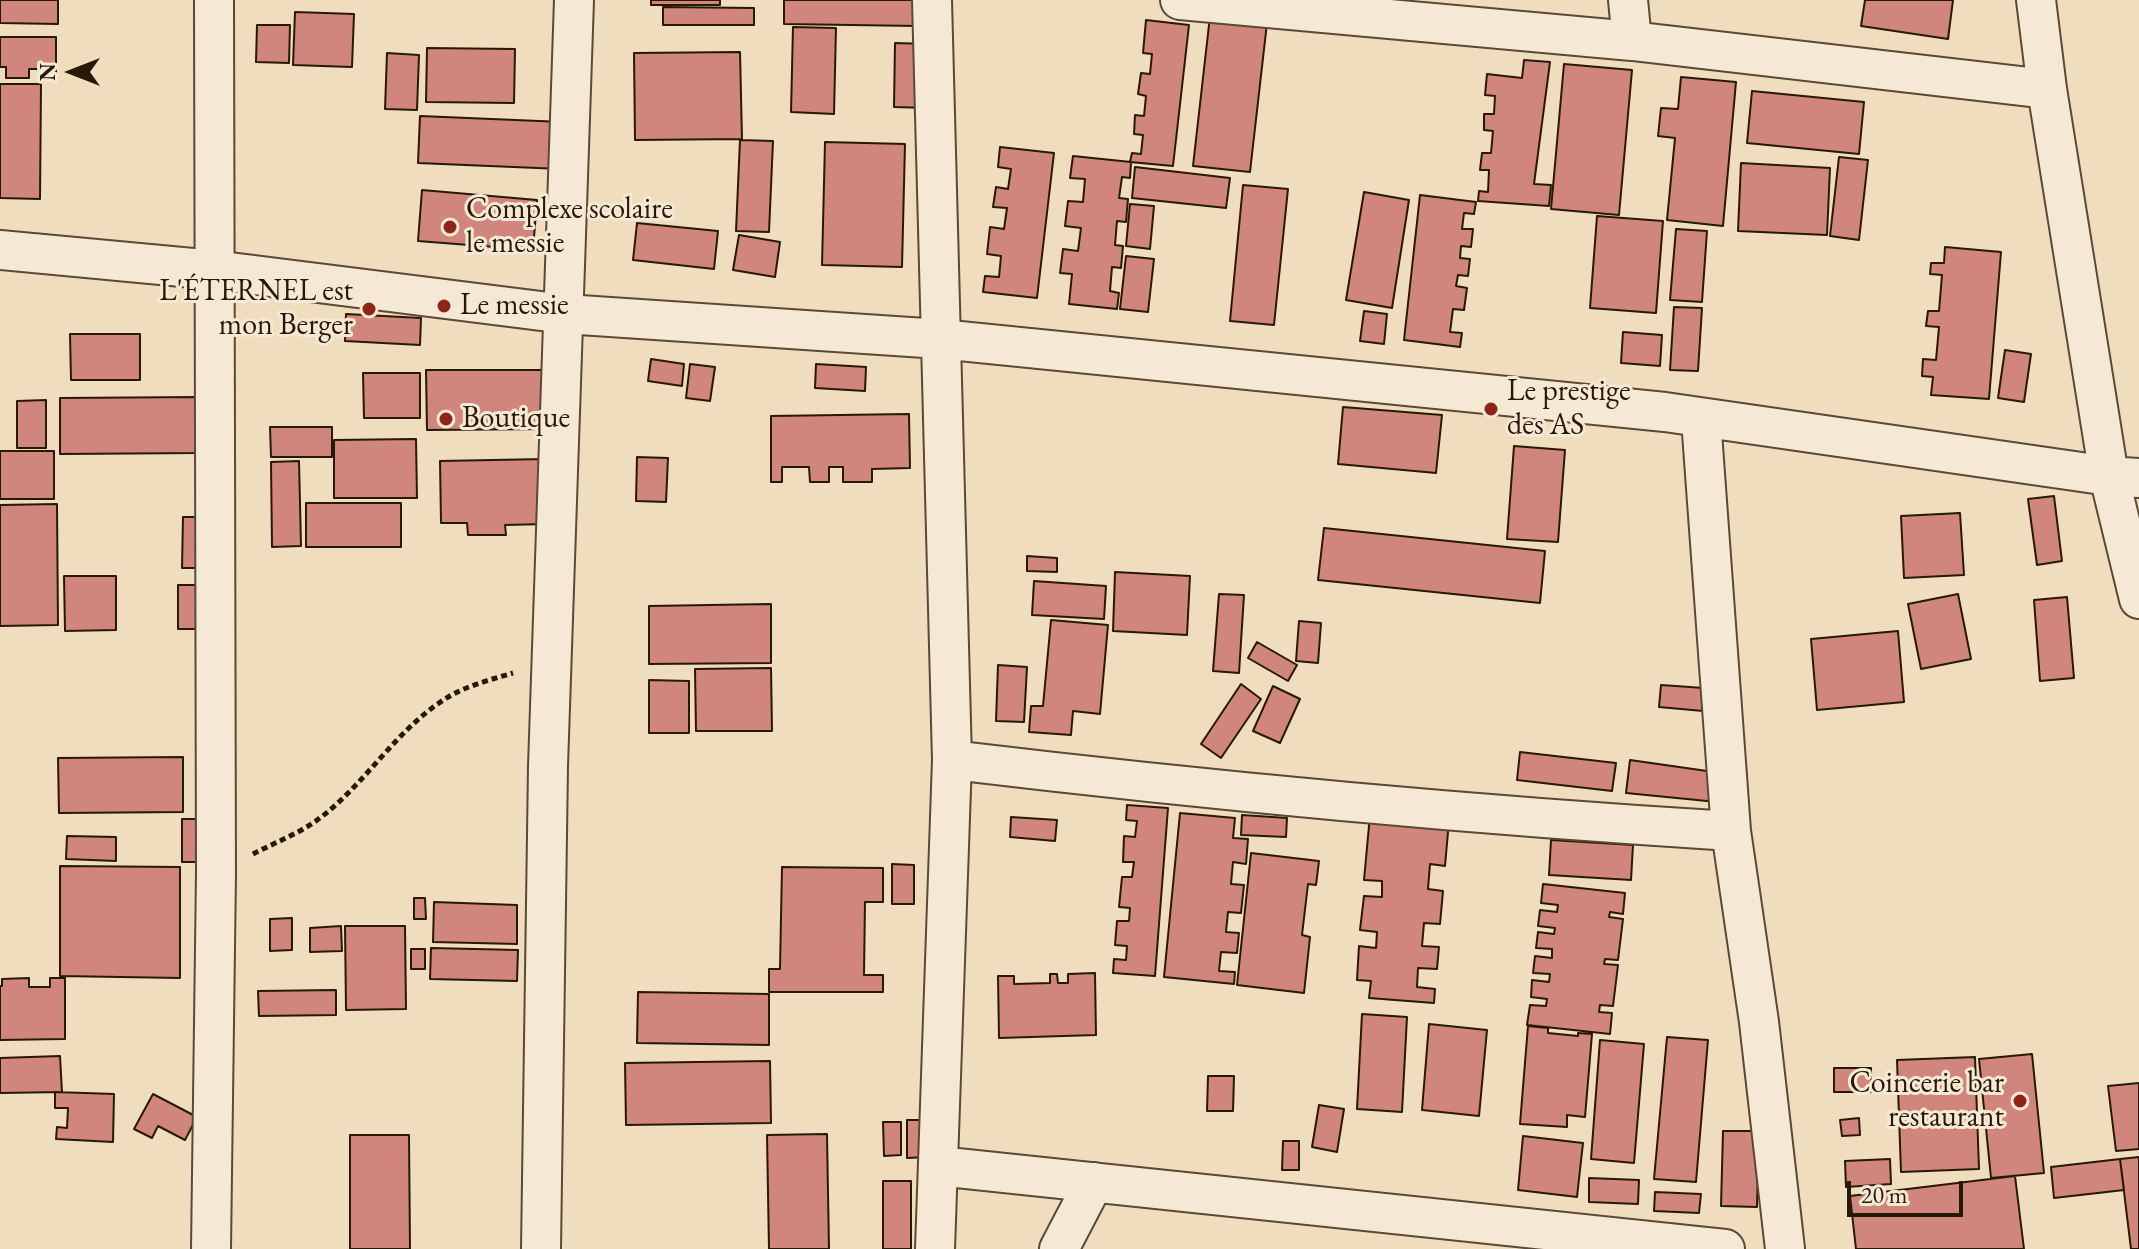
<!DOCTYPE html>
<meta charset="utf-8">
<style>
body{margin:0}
#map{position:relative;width:2139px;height:1249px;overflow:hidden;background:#f0ddbe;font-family:"EB Garamond",serif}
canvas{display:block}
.north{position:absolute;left:32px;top:32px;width:80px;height:80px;-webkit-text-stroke:6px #f5e9d5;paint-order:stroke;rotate:270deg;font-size:22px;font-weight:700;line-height:32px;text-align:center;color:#281806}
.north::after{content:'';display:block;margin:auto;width:28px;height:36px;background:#281806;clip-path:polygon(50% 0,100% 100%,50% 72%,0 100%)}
.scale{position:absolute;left:1847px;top:1181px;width:116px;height:36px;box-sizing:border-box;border:4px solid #281806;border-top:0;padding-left:10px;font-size:24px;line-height:28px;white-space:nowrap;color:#281806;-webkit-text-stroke:6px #f5e9d5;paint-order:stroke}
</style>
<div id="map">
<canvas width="2139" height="1249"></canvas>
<div class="north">N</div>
<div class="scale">20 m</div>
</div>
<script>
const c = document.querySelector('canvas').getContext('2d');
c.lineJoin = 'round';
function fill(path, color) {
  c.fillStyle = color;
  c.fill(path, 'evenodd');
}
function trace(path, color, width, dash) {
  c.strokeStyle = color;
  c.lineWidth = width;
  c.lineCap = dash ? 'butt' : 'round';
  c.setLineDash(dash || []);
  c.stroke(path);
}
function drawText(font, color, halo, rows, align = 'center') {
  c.font = font + ' "EB Garamond",serif';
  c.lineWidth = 6;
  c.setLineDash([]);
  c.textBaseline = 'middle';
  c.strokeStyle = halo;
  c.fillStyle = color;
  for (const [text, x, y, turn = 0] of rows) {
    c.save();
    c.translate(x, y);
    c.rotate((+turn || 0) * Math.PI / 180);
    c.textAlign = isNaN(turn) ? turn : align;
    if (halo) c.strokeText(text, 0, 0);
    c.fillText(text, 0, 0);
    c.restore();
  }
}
const building = new Path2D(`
 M0,0H58V24L0,23Z
 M651,0H720V5H651Z
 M784,0H918V26L784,24Z
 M1865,0H1953L1948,39L1861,26Z
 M663,7L754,8V25H663Z
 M295,12L354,14L352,67L293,65Z
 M1210,16L1267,23L1250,172L1193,166Z
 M1146,20L1189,25L1173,166L1130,162L1132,153L1141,154L1143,135L1134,134L1135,115L1144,116L1146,96L1138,94L1141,73L1150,74L1152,54L1143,53Z
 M257,25H290L289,63L256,62Z
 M793,27L836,28L834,114L791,112Z
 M0,37H56V79H46V69H29V78H6V67H0Z
 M895,43L927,44V108L894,107Z
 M427,48L515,49L514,103L426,102Z
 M740,52L742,139L635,140L634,53Z
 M387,53L419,55L417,110L385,109Z
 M1524,60L1550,62L1534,184L1551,185L1549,206L1478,201L1479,191L1488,192L1489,170H1480L1482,153H1491L1493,131L1484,130V114H1494L1495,96L1485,95L1487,74L1522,78Z
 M1564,64L1632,70L1619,215L1551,209Z
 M1681,77L1736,82L1723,226L1667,220L1675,138L1658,136L1661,108L1678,109Z
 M0,84H41L40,199L0,198Z
 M1752,91L1864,102L1859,154L1747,143Z
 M420,116L563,122L561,169L418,163Z
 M740,140L773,141L769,232L736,231Z
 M825,142L905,144L902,267L822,265Z
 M1000,147L1054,153L1037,298L983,292L985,276L999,277L1001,256L987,254L990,227L1004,229L1007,208L993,207L996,187L1008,189L1011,169L998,167Z
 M1073,156L1131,162L1130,178L1122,177L1119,198L1128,199L1126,222L1117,221L1115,245L1123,246L1121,268L1112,267L1110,291L1119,293L1117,309L1069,304L1072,274L1060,273L1063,249L1078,251L1081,228L1065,226L1068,201L1083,202L1085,179L1070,178Z
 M1839,157L1868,160L1859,240L1830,236Z
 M1741,163L1830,168L1827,235L1738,231Z
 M1135,167L1230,178L1226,208L1132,198Z
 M1243,185L1288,189L1274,325L1230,321Z
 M422,190L537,200L533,250L418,241Z
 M1364,192L1409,200L1392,308L1346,300Z
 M1420,195L1476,202L1474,214L1464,213L1462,229H1473L1471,247L1461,246L1460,258L1470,259L1468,276L1458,275L1456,286L1467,288L1464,310L1453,309L1450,332L1462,333L1460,347L1404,340Z
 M1130,204L1154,206L1150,249L1126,246Z
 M1597,216L1663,221L1656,313L1590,308Z
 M637,223L718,231L714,269L633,260Z
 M1676,229L1707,231L1702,302L1670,300Z
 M739,235L780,242L775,277L733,270Z
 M1945,247L2001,252L1989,399L1931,395L1933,377L1922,376L1923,359L1936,360L1939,327L1926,326L1928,311H1939L1942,275L1930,274L1931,263H1944Z
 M1126,256L1154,259L1148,312L1120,309Z
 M1674,307L1702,308L1698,371L1670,370Z
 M1364,311L1387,314L1384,344L1360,341Z
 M346,314L421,318L420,345L345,341Z
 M1623,332L1662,335L1660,366L1621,363Z
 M70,334H140V380H71Z
 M2005,350L2031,354L2024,402L1998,398Z
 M651,359L684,364L682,386L648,381Z
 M690,364L715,367L710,401L686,398Z
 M816,364L866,367L865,391L815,388Z
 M426,370H555L553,429L427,430Z
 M363,373H420V418H364Z
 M200,397V453L60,454V398Z
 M46,400V448H17V401Z
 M1343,407L1442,415L1436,473L1338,464Z
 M909,414L910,468L872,469V482H843V467H829V482H810L809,467H782V482H771V416Z
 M270,427H332V457H271Z
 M416,439L417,498H334V440Z
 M1514,446L1565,450L1558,542L1507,539Z
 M0,451H54V499H0Z
 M637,457L668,458L666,502L636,501Z
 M546,459V524L505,525L506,535H468L467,523H441L440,461Z
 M299,461L301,546L272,547L271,462Z
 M2054,496L2062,561L2037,565L2028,499Z
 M306,503H401V547H306Z
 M57,504L58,625L0,626V505Z
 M1960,513L1964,575L1904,578L1901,516Z
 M183,517H211L210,568H182Z
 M1324,528L1545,551L1540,603L1318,580Z
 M1027,556L1057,558V572L1027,571Z
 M1115,572L1190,576L1187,635L1113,631Z
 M64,576H116V630L65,631Z
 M1034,581L1106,586L1104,619L1032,615Z
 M178,585H209V629H178Z
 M1219,594L1244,595L1239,673L1213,671Z
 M1958,594L1971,659L1921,669L1908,604Z
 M2067,597L2074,678L2040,681L2034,600Z
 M771,604V663L649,664V606Z
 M1051,620L1108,625L1100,714L1073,711L1071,735L1029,732L1031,706H1043Z
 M1299,621L1321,623L1318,663L1296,661Z
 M1898,631L1904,702L1817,710L1811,639Z
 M1257,642L1297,665L1288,681L1248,658Z
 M998,665L1027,667L1024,722L996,721Z
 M771,668L772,731H696L695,669Z
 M649,680L689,681V733H649Z
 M1241,684L1261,699L1221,758L1201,744Z
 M1661,685L1704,688L1703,711L1659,707Z
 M1273,686L1300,699L1280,743L1253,731Z
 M1520,752L1616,763L1612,791L1517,780Z
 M183,757V812L59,813L58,758Z
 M1630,760L1721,773L1717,802L1626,793Z
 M1127,805L1168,808L1155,976L1113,973L1114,959L1126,960L1127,946L1115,945L1117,921H1129L1130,908L1119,907L1122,877H1132L1134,862H1123L1124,836L1135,837L1137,821L1126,820Z
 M1180,813L1235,818L1233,838L1248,839L1246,864L1233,862L1231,884L1244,885L1241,913L1228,912L1226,932L1239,933L1237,953L1221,952L1219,971L1235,972L1234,984L1164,977Z
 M1242,815L1287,818L1286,837L1241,835Z
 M1370,815L1449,821L1445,866L1430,864L1428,889L1443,891L1440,924L1424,923L1422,946L1439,947L1437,969L1418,968L1417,987L1435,989L1434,1003L1369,998L1371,981L1357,980L1359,946L1376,948L1377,932L1360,930L1364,896L1382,897V881L1364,880Z
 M1011,817L1057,820L1055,841L1010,837Z
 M182,819H207L208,862H182Z
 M67,836L116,837V861L66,859Z
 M1551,840L1633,845L1631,880L1549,875Z
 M1251,853L1319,861L1316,885L1308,884L1302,935L1310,937L1304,993L1237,985Z
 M892,864L914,865V904H892Z
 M60,866L180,867V978L60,976Z
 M782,867L883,868V902H865L864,975H883V992H769V969H780Z
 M1543,884L1625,893L1623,914L1610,912L1609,917L1623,919L1618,960L1605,959L1604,964L1618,965L1613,1006L1600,1005L1599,1012L1612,1013L1610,1034L1527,1025L1530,1005L1546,1006L1547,999L1531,997L1532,980L1549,982L1550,974L1533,973L1535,956L1552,958V949L1536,948L1538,932L1554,934L1555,928L1538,926L1540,910L1557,912L1558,905L1541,903Z
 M414,898H425L426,919H414Z
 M434,902L517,905V944L433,942Z
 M292,918V950L270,951V919Z
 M341,926L342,951L310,952V928Z
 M345,926H405L406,1009L346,1010Z
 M431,948L518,950L517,981L430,979Z
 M411,949H425V969H411Z
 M1095,973L1096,1035L999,1038L998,976H1014V984L1050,983V974H1057L1058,983H1068V974Z
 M29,978V987H50V978H65V1039L0,1040V986H2V979Z
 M336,990V1015L259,1016L258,991Z
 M638,992L769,994V1045L637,1043Z
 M1362,1014L1407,1017L1402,1112L1357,1109Z
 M1429,1024L1487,1030L1479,1116L1422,1110Z
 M1528,1026L1548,1028V1033L1578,1036V1033L1592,1034L1585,1117L1567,1115V1127L1520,1124Z
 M1667,1037L1708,1040L1696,1182L1654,1179Z
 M1600,1040L1644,1044L1634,1163L1591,1159Z
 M2032,1054L2044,1173L1991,1178L1979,1059Z
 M60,1056L62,1092L0,1093V1058Z
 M1975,1057L1979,1169L1901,1172L1897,1060Z
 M770,1061L771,1123L626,1125L625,1063Z
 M1834,1068H1871V1092H1834Z
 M1208,1076H1234L1233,1111H1207Z
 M2139,1083V1149L2116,1151L2108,1086Z
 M55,1092L114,1094L113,1142L56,1139L57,1127L67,1128L68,1108H55Z
 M153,1094L197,1117L185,1140L158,1126L152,1138L134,1129Z
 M1319,1105L1344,1109L1337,1152L1312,1147Z
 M1859,1118L1860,1135L1842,1136L1840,1120Z
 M907,1120H927L928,1157L907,1158Z
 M883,1122H901V1155L884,1156Z
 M1723,1131H1759L1757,1207L1721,1206Z
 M827,1134L829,1249H769L767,1135Z
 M350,1135H409L410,1249H350Z
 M1523,1136L1583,1143L1577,1197L1518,1190Z
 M1283,1141H1299V1170H1282Z
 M2139,1157V1249H2131L2120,1159Z
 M1890,1159L1891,1184L1846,1187L1845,1161Z
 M2120,1159L2124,1190L2054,1198L2051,1167Z
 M2015,1176L2024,1249H1856L1850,1196Z
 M1589,1178L1639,1180L1638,1204L1589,1202Z
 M883,1181H911V1249H883Z
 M1655,1192L1701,1194L1699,1213L1654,1211Z`);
fill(building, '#d0867c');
trace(building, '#281806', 2);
const street = new Path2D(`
 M932,0L952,760L935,1249
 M1180,0L1632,41L2047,89
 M1628,0L1632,41
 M2036,0L2047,89L2109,476L2139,599
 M0,250L214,270L565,314L940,339L1665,412L2109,476L2139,478
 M1701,419L1731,831L1759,1022L1785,1249
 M952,760C1211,791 1471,815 1731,831
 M938,1166L1725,1249
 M211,1249L216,873L214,0
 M541,1249L548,766L574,0
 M1059,1249L1094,1182`);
trace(street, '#5a4934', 42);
trace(new Path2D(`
 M253,854C272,844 295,835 313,823C361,790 391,736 439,703C461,687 486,681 513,673`), '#281806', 5, [6, 4]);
trace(street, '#f5e9d5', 38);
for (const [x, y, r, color] of [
 [450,227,8,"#8f2418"],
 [444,306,8,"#8f2418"],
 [369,309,8,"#8f2418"],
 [1491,409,8,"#8f2418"],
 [446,419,8,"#8f2418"],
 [2020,1101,8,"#8f2418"]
]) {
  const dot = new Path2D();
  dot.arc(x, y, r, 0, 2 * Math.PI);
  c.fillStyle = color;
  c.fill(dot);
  trace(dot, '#f5e9d5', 3);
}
drawText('30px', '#281806', '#f5e9d5', [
 ["Complexe scolaire",466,210],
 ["le messie",466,244],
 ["L'ÉTERNEL est",353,292,"right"],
 ["mon Berger",353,326,"right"],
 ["Le messie",460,306],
 ["Le prestige",1507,392],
 ["des AS",1507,426],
 ["Boutique",462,419],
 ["Coincerie bar",2004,1084,"right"],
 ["restaurant",2004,1118,"right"]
], 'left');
</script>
